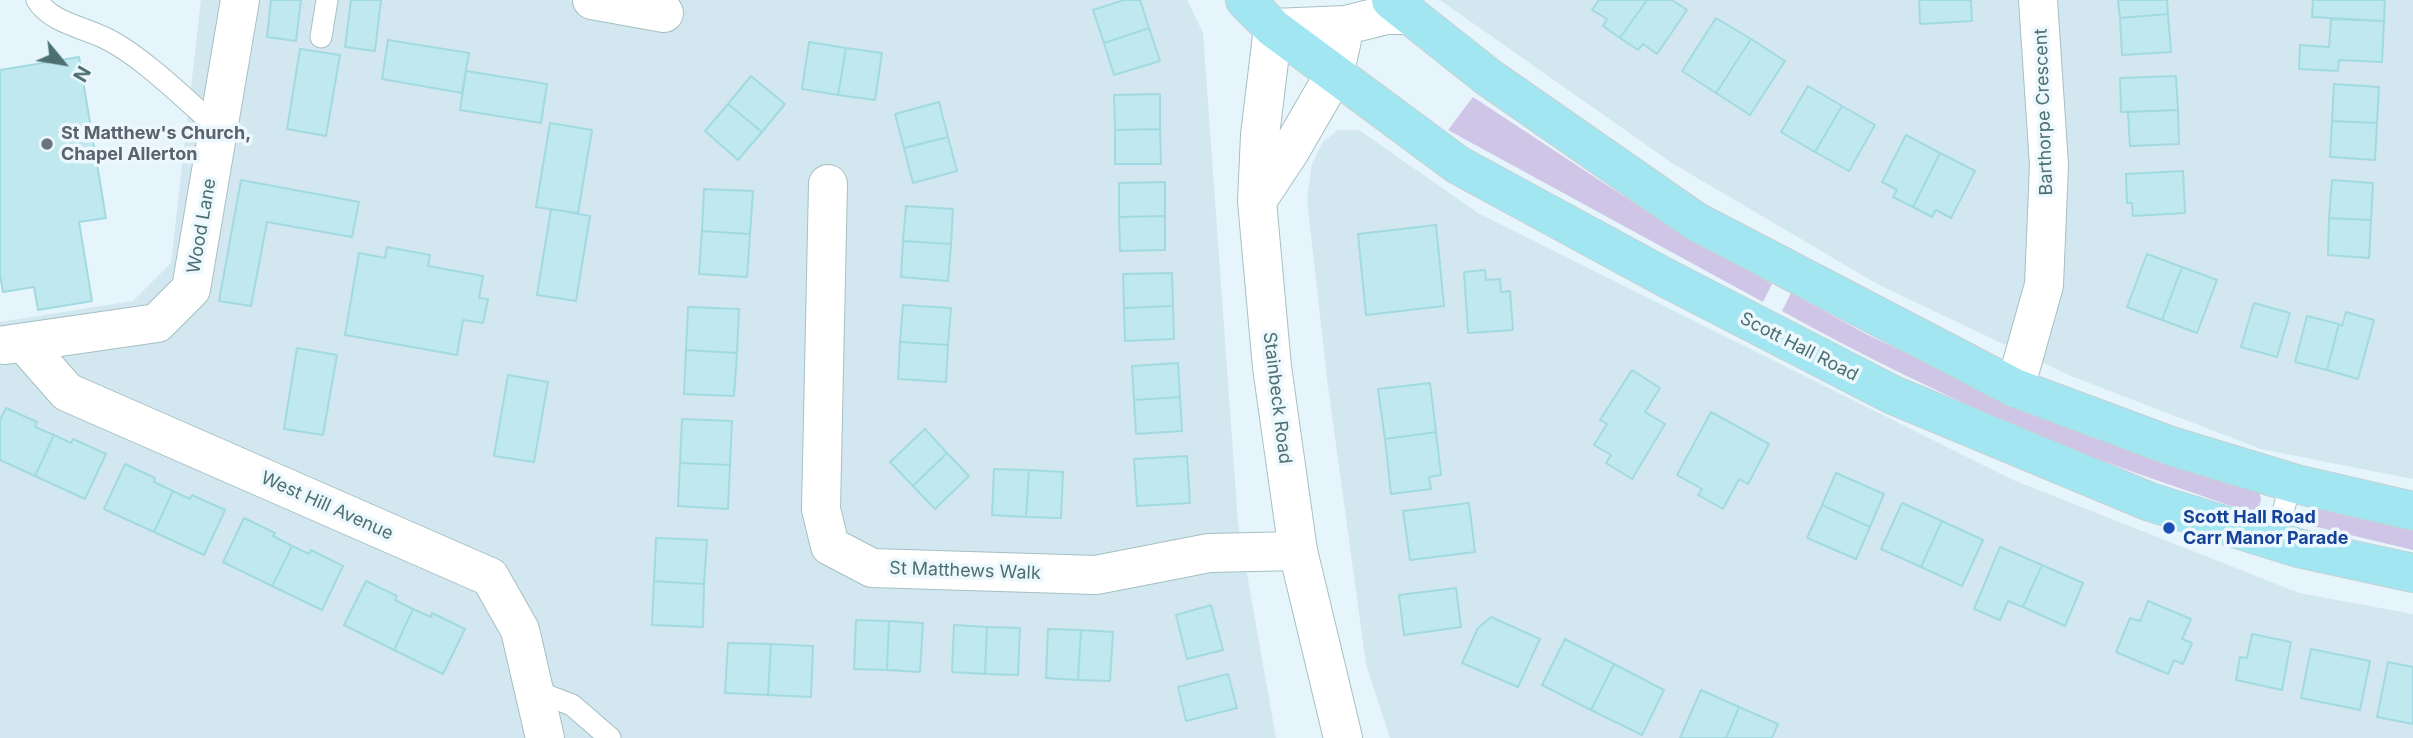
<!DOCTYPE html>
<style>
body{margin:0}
#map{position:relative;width:2413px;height:738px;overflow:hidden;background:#e6f4fb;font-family:Inter,sans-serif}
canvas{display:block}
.north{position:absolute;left:28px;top:28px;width:70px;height:70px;-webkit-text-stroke:5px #ecf8fe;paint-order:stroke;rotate:120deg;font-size:19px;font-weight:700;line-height:28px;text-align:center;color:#4c7072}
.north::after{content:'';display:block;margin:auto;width:24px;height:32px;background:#4c7072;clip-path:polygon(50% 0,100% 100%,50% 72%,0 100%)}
</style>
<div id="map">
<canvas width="2413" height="738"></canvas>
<div class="north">N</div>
</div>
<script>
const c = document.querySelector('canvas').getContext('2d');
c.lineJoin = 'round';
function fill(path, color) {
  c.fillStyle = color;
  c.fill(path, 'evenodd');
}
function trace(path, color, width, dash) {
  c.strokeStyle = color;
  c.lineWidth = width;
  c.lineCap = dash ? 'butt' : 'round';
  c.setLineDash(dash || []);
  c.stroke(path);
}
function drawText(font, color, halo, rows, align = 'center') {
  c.font = font + ' Inter,sans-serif';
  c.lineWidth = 7;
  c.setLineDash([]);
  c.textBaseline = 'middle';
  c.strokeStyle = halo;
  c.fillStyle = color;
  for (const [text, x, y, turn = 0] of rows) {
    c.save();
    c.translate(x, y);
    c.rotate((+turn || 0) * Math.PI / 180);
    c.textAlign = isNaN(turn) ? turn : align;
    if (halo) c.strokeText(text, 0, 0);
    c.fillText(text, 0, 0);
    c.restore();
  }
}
fill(new Path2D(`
 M201,0H1187L1203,33L1238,523L1276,738H0V322L133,301L171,263Z
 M1440,0H2413V479L2261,449L2071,376L1879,285L1672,163Z
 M1338,130H1359L1478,213L2013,480L2299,593L2413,614V738H1390L1366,664L1328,386L1307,199L1312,164L1322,143Z`), '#d2e7ef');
fill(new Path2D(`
 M1473,97L1669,226L1772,284L1763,302L1448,130Z
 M1791,293L1866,334L1947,373L2258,491C2263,499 2261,504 2255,511L2243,510C2171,485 2098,461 2027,431C1943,395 1861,355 1782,311Z
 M2317,508L2413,531V550L2313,526L2309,522V516L2313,510Z`), '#cfc5e7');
const building = new Path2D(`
 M271,0H301L296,41L267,37Z
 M351,0H381L375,51L345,47Z
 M1124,0H1140L1149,28L1104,43L1093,10Z
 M1599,0H1647L1620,38L1603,26L1607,19L1592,10Z
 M1647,0H1672L1687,10L1657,54L1643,44L1638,50L1620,38Z
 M1919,0H1971L1972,21L1920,24Z
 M2118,0H2167L2168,14L2120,18Z
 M2313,0H2385L2384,21L2312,17Z
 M2168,14L2171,52L2122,55L2120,18Z
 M1716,18L1751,39L1716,93L1682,71Z
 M2331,19L2384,21L2382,62L2339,60L2338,71L2299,69L2300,45L2329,47Z
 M1149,28L1160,61L1114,75L1104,43Z
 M1751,39L1785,61L1750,115L1716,93Z
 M388,40L469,53L462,93L382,79Z
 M809,42L846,48L838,95L802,89Z
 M846,48L882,53L875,100L838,95Z
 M300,49L340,55L326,136L287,129Z
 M79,57L106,218L79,222L92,301L38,310L34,287L3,292L0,275V70Z
 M466,71L547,84L541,123L460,110Z
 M751,76L785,104L762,132L728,104Z
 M2176,76L2178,110L2121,112L2120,78Z
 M2334,84L2379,87L2377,123L2332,121Z
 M1808,86L1842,106L1815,152L1781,132Z
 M1160,94V129L1115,130L1114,95Z
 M939,102L948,137L904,148L895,114Z
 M728,104L762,132L738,160L705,131Z
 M1842,106L1875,125L1849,171L1815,152Z
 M2178,110L2179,144L2130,146L2128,112Z
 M2332,121L2377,123L2375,160L2330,157Z
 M550,123L592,130L578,213L536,207Z
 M1160,129L1161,164H1115V130Z
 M1906,135L1940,153L1913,207L1893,197L1897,190L1882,182Z
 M948,137L957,171L913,183L904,148Z
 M1940,153L1975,171L1951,218L1936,210L1932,217L1913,207Z
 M2183,171L2185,213L2133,216L2132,203H2127L2126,174Z
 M241,180L359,202L352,237L267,222L251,306L219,301Z
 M2332,180L2373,183L2371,220L2329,218Z
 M1165,182V216L1119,217V183Z
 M704,189L753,191L750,234L702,231Z
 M906,206L953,209L951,244L903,241Z
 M551,209L590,216L576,301L537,295Z
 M1165,216V250L1120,251L1119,217Z
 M2329,218L2371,220L2369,258L2328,255Z
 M1436,225L1444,306L1366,315L1358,234Z
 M702,231L750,234L747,277L699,274Z
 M903,241L951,244L948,281L901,277Z
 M387,247L430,255L428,266L483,276L479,298L488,299L483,323L463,320L457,355L345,335L359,253L385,258Z
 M2147,254L2182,267L2162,320L2127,307Z
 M2182,267L2217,280L2197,333L2162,320Z
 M1485,270L1486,280L1500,279L1501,292L1510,291L1513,330L1468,333L1464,272Z
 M1172,273L1173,306L1124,308L1123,274Z
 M2254,303L2290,313L2277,357L2241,347Z
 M903,305L951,308L948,345L900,342Z
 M1173,306L1174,339L1125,341L1124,308Z
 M688,307L739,309L737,353L686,350Z
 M2346,312L2374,320L2358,379L2327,370L2339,324L2342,326Z
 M2307,316L2339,324L2327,370L2295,362Z
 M900,342L948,345L946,382L898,379Z
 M297,348L337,355L323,435L284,429Z
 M686,350L737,353L734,396L684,394Z
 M1178,363L1180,397L1134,400L1132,366Z
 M1632,370L1660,388L1645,412L1665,424L1632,479L1606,463L1611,455L1594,445L1607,424L1600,420Z
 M508,375L548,382L534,462L494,456Z
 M1430,383L1436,432L1385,439L1378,389Z
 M1180,397L1182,431L1136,434L1134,400Z
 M6,408L37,422L35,427L54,435L35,476L0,460V420Z
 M1711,412L1769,444L1748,484L1739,479L1723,509L1698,495L1702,489L1677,475Z
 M682,419L732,421L730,465L680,463Z
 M925,429L947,453L913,486L890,462Z
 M1436,432L1441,475L1429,477L1431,489L1391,494L1385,439Z
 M54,435L71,443L73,439L106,454L85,499L35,476Z
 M947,453L969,476L935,509L913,486Z
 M1187,456L1190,503L1137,506L1134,459Z
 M680,463L730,465L728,509L678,506Z
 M125,464L155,478L154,482L173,491L154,532L104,509Z
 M994,469L1029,470L1026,517L992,515Z
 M1029,470L1063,472L1061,518L1026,517Z
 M1836,473L1884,494L1870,527L1822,505Z
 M173,491L190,499L192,495L225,510L204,555L154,532Z
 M1469,503L1475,552L1410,560L1403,511Z
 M1902,503L1942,521L1921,567L1881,549Z
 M1822,505L1870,527L1856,559L1807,538Z
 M244,518L275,533L273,536L292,546L272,586L223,562Z
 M1942,521L1983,540L1962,586L1921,567Z
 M656,538L707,540L704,584L654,581Z
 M292,546L309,554L311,550L343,566L322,610L272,586Z
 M2000,547L2042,565L2023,607L2008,601L2000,620L1974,609Z
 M2042,565L2083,583L2065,626L2023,607Z
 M366,581L397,596L395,600L413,609L394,650L344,625Z
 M654,581L704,584L703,627L652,625Z
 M1456,588L1461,627L1404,635L1399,595Z
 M2148,601L2191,619L2182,639L2192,643L2183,664L2174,660L2168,674L2116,652L2130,618L2140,621Z
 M1211,605L1223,650L1187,659L1176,615Z
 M413,609L431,617L432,613L465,629L443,674L394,650Z
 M1491,617L1540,639L1518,687L1462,663L1478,628Z
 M856,620L889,621L887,670L854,669Z
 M889,621L923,623L920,672L887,670Z
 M954,625L987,627L985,674L952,672Z
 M987,627L1020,628L1018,675L985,674Z
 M1048,629L1081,630L1078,680L1046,678Z
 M1081,630L1113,632L1110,681L1078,680Z
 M2252,634L2291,642L2282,690L2236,680L2240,657L2247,658Z
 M1565,639L1614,664L1591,710L1542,685Z
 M728,643L771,644L768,695L725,693Z
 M771,644L813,646L811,697L768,695Z
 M2311,649L2370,661L2360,710L2301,698Z
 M2388,662L2413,667V724L2377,717Z
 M1614,664L1664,690L1642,735L1591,710Z
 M1228,674L1237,708L1186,721L1178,687Z
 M1701,690L1739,707L1726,738H1680Z
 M1739,707L1778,724L1772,738H1726Z`);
fill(building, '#bfe9ee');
trace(building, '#a1dae0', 2);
const service = new Path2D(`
 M37,0C51,23 84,27 107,39C143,57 187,101 218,128
 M321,37L327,0
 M2275,540L2291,483
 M533,690L572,705L610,738`);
const minor = new Path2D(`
 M592,0L664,13
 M828,184L821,509L830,546L872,568L1096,575L1209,553L1298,551
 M24,343L67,392L490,577L520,630L545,738
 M5,345L157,323L191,289L240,0
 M2015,388L2044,285L2049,165L2038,0`);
const tertiary = new Path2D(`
 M1257,201L1290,151L1334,75L1342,40
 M1343,738L1298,551L1272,367L1257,201L1260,135L1273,28L1346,25L1386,15H1410`);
const trunk = new Path2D(`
 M1245,0L1273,28L1458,165L1666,278L1893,395L2150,502L2298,548L2413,573
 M1391,0L1488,77L1695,221L2015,388L2171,446L2296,484L2413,511`);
trace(service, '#a5c0c4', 23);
trace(minor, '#a5c0c4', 40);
trace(tertiary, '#a5c0c4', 40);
trace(trunk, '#c6d1d2', 40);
trace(service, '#fff', 21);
trace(minor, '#fff', 38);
trace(tertiary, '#fff', 38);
trace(trunk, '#a2e6f2', 38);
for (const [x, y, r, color] of [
 [47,144,7,"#6b7280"],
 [2169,528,7,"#1a4fb4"]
]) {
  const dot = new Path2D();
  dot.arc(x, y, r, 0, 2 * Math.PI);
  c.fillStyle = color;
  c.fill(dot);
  trace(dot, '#ecf8fe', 2.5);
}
drawText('18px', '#4c7072', '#ecf8fe', [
 ["Barthorpe Crescent",2044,112,-92],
 ["Wood Lane",202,226,-80],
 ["Scott Hall Road",1799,347,27],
 ["Stainbeck Road",1277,398,83],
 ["West Hill Avenue",327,506,24],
 ["St Matthews Walk",965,571,2]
]);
drawText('bold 18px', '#5b616d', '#ecf8fe', [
 ["St Matthew's Church,",61,134],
 ["Chapel Allerton",61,155]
], 'left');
drawText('bold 18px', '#164399', '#ecf8fe', [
 ["Scott Hall Road",2183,518],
 ["Carr Manor Parade",2183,539]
], 'left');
</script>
